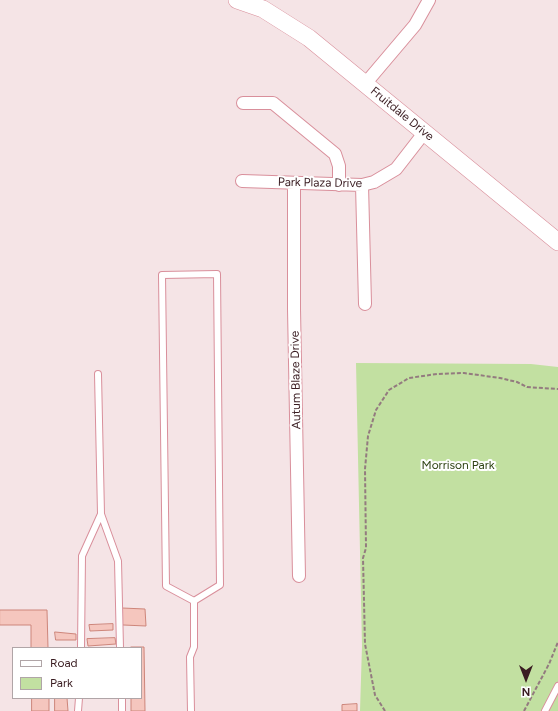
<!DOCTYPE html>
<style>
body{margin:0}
#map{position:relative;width:558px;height:711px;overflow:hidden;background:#f5e4e6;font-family:Figtree,sans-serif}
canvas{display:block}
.legend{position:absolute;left:12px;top:647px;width:130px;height:52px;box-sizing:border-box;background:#fff;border:1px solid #b0a5a7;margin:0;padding:5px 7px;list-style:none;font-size:12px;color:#3a1d22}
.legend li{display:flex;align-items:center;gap:8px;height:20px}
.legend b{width:20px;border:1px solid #b0a5a7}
.north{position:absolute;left:506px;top:659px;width:40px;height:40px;-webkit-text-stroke:3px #fff;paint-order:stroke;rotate:180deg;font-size:11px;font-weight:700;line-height:16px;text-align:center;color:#3a1d22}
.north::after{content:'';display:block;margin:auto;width:14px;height:18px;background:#3a1d22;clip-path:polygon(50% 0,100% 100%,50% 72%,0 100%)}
</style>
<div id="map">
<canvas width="558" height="711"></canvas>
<ul class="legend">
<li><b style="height:5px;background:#fff"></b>Road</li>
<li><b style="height:11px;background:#c2e0a1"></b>Park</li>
</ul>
<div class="north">N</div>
</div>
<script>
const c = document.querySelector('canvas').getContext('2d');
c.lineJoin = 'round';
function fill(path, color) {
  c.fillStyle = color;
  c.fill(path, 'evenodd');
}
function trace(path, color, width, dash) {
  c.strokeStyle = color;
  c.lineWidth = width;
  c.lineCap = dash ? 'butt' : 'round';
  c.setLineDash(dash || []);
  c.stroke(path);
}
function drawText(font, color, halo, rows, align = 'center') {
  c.font = font + ' Figtree,sans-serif';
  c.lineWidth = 4;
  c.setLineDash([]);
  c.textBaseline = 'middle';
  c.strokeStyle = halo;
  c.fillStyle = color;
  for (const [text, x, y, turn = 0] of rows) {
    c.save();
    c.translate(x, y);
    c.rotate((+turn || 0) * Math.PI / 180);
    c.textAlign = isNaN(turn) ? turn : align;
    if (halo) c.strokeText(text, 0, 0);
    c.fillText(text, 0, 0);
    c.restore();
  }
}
fill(new Path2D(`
 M356,363L531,364L558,367V711H360L362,646Z`), '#c2e0a1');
const building = new Path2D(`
 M122,608L145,609L146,626L123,625Z
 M0,610H47L48,648H31V625H0Z
 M113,624V630L90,631L89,625Z
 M55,632L76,634V640H56Z
 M115,638L116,644L88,646L87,639Z
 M131,647H144L145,711H131V698H141V648H131Z
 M32,698H49V711H32Z
 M55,698H67L68,711H55Z
 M357,704V711H342V705Z`);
fill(building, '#f5c6be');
trace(building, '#cd857a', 1);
const lane = new Path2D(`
 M217,274L220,585L194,601L166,586L162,275Z
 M98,374L101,514L118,561L120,648
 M81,648L82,556L101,514
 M122,698V711
 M78,711L79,698
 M191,711L190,657L194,647V601
 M545,711L558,686`);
const street = new Path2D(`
 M365,84L415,25L429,0
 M243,103H273L335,154L339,166V185
 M242,181L362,185L374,182L396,169L424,133
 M294,184V309L299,576
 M362,185L365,304`);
const secondary = new Path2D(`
 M237,0L263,9L309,38L558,242`);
trace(lane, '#d98f9b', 8);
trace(street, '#d98f9b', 14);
trace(secondary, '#d98f9b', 18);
trace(new Path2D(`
 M385,711L375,695L365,644L363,558L366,548L365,469L368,436L376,410L389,390L409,378L437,374L464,373L500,378L517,382L527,387L558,389
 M524,711L549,664L558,642`), '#937b7f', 2, [4, 2]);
trace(lane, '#fff', 6);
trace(street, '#fff', 12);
trace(secondary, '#fff', 17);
drawText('12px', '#3a1d22', '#fff', [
 ["Fruitdale Drive",402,114,39],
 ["Park Plaza Drive",320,183,1],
 ["Autum Blaze Drive",296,380,-91]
]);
drawText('12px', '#2f4314', '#fff', [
 ["Morrison Park",458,465]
]);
</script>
